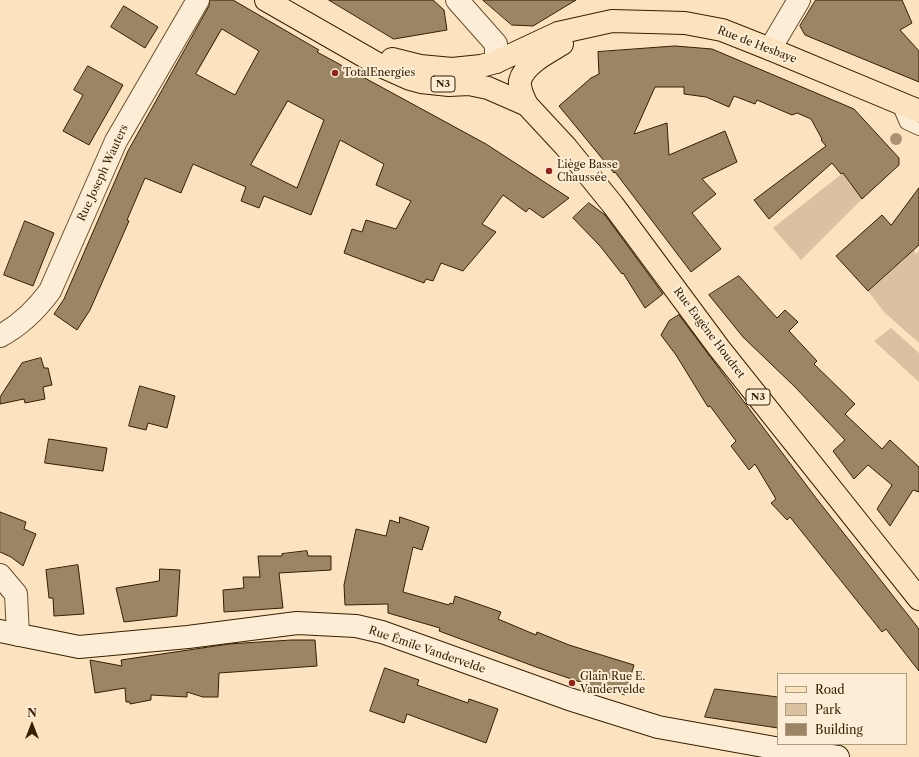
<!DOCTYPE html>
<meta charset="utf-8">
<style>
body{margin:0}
#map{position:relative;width:919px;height:757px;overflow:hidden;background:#fce3c0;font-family:"Libre Caslon Text",serif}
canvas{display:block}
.legend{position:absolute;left:777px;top:673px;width:130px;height:72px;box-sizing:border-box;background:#fdedd6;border:1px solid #ad9b81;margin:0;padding:5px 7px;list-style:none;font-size:12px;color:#351f01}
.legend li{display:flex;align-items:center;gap:8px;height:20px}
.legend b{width:20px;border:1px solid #ad9b81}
.north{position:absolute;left:12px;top:705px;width:40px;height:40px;-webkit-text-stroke:3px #fdedd6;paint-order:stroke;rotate:0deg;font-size:11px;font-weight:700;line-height:16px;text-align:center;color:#351f01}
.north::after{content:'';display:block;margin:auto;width:14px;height:18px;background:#351f01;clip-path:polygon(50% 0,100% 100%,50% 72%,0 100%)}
</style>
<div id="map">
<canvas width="919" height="757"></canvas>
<ul class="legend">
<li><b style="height:5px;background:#fce3c0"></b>Road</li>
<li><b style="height:11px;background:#dac2a0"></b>Park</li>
<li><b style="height:11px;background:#9c8564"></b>Building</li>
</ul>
<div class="north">N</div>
</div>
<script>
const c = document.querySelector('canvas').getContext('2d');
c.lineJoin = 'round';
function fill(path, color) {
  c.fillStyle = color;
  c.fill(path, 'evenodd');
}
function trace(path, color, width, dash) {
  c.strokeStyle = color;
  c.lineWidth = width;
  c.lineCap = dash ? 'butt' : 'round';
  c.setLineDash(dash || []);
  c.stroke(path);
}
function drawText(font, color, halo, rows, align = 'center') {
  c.font = font + ' "Libre Caslon Text",serif';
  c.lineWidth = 4;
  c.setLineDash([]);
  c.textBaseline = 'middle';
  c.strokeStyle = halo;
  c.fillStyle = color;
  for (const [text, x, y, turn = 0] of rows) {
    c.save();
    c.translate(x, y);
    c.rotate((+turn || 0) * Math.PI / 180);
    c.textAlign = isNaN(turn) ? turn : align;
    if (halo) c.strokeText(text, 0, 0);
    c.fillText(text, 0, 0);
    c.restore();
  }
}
fill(new Path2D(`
 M843,173L862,199L801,260L773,228Z
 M914,250L916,254L919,251V343L884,312L868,291Z
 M891,328L919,353V382L874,341Z`), '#dac2a0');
const building = new Path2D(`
 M210,0H233L319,50L317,52L486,144L569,198L543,218L529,208L526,212L503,195L482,224L496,232L463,271L441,263L433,281L426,279L424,283L344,253L352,229L362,232L366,220L396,229L411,201L376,185L384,164L340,140L311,215L264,196L259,208L241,201L246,187L193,164L181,193L145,178L127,220L129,221L90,310L77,330L54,314L64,299L128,151L209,6ZM222,29L259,51L235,95L196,74ZM288,101L324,120L297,188L251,165Z
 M329,0H433L444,10L447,30L394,39Z
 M483,0H576L533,26L512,25Z
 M816,0H902L912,23L900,30L919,51V82L805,35L800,26Z
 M124,6L158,27L145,48L111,27Z
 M675,46L712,49L854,109L899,158V165L862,199L843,173L841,174L832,163L769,219L754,200L826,146L821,140L822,139L811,119L797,113L792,115L757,100L755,104L734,96L729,107L706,97L684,94V87H655L634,134L667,123L669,155L725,131L737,162L702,179L716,194L692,213L721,249L691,272L615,172L614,173L559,106L591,78L599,74L598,52Z
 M88,66L123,85L89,145L63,131L83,95L74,90Z
 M919,188V245L868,291L836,256L882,215L891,225Z
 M589,203L605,215L663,294L645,308L623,273L622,274L600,246L573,218Z
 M25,221L54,233L33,286L4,275Z
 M739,276L777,318L785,310L798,322L789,331L817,361L814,364L855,404L845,414L882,449L890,440L919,467V492L913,490L890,526L877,509L892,485L868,465L854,479L833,451L845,440L795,387L743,337L709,295Z
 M679,315L816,498L919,629V671L886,629L882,632L790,517L787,520L771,503L776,499L755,464L749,470L731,446L736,441L710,406L708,407L676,355L661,335L669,321Z
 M41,358L44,368H48L52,385L43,387L45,399L25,403L24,399L0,404V397L22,363Z
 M140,386L175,396L167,428L148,423L146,430L129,426Z
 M49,439L107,448L103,471L45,463Z
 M0,512L26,522L24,529L36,534L23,566L11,557L0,552Z
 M400,517L429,527L422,550L413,547L403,592L449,605L450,603L453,604L455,596L501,612L498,619L536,635L537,632L569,645L634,665L625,695L598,688L536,667L439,631L440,628L388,613V604L345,605L344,585L356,529L386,536L390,520L399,523Z
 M307,551L308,556H331V570L279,573L283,608L224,612L223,590L244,588L243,577H260L258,556H282V554Z
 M78,565L84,614L54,616L53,598H49L46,570Z
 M160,569L180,570L177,616L124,622L116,588L159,581Z
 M292,640H315L317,666L219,673L218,697H203L187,692V697L151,695V700L130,704V702H126L125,688L95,693L90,660L122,666L121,660L229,644Z
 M385,668L419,680L417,685L468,703L469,699L498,709L486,743L407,714L404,723L370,711Z
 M715,689L778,697V728L705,717Z`);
fill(building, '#9c8564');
trace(building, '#351f01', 1);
const lane = new Path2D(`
 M897,102L906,123L919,129`);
const street = new Path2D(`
 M457,0L496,44V62
 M770,49L799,0
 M0,336C21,325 36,310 50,291L116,141L198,0
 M0,575L16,594L18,635`);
const secondary = new Path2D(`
 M0,631L79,647L188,637L297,623L356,626L382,632L569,699L658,727L775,748L838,757`);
const primary = new Path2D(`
 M266,0L383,67L410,79L421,82L449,85L469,84L488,88L527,105L566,147L613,205L719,348L919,599
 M392,59L420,66L452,69L481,66L496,62L558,33L612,21L685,23L722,30L770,49L919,111
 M527,105C524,99 519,89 520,81C524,64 549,52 562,44`);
trace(lane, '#675031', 14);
trace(street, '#675031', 24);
trace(secondary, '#351f01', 24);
trace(primary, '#351f01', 24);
trace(lane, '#fdedd6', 12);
trace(street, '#fdedd6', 22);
trace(secondary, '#fdedd6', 22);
trace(primary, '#fce3c0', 22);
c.fillStyle = '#aa9271';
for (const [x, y] of [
 [896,139]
]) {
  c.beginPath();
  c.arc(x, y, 6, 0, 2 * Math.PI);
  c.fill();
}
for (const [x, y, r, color] of [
 [335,73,4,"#8f2418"],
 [549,171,4,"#8f2418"],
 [572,683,4,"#8f2418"]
]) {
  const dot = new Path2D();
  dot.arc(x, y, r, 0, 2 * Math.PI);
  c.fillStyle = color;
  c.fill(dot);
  trace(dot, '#fdedd6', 1.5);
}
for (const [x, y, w] of [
 [443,84,24],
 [758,397,24]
]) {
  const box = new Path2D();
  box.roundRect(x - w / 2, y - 8, w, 16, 3);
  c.fillStyle = '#fdedd6';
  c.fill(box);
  trace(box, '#351f01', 1);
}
drawText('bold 10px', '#351f01', null, [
 ["N3",443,84],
 ["N3",758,397]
]);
drawText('11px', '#351f01', '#fdedd6', [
 ["Rue de Hesbaye",757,45,21],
 ["Rue Joseph Wauters",103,173,-65],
 ["Rue Eugène Houdret",709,333,53],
 ["Rue Émile Vandervelde",427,650,19]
]);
drawText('11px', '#351f01', '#fdedd6', [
 ["TotalEnergies",343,73],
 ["Liège Basse",557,165],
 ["Chaussée",557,178],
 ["Glain Rue E.",580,677],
 ["Vandervelde",580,690]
], 'left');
</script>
